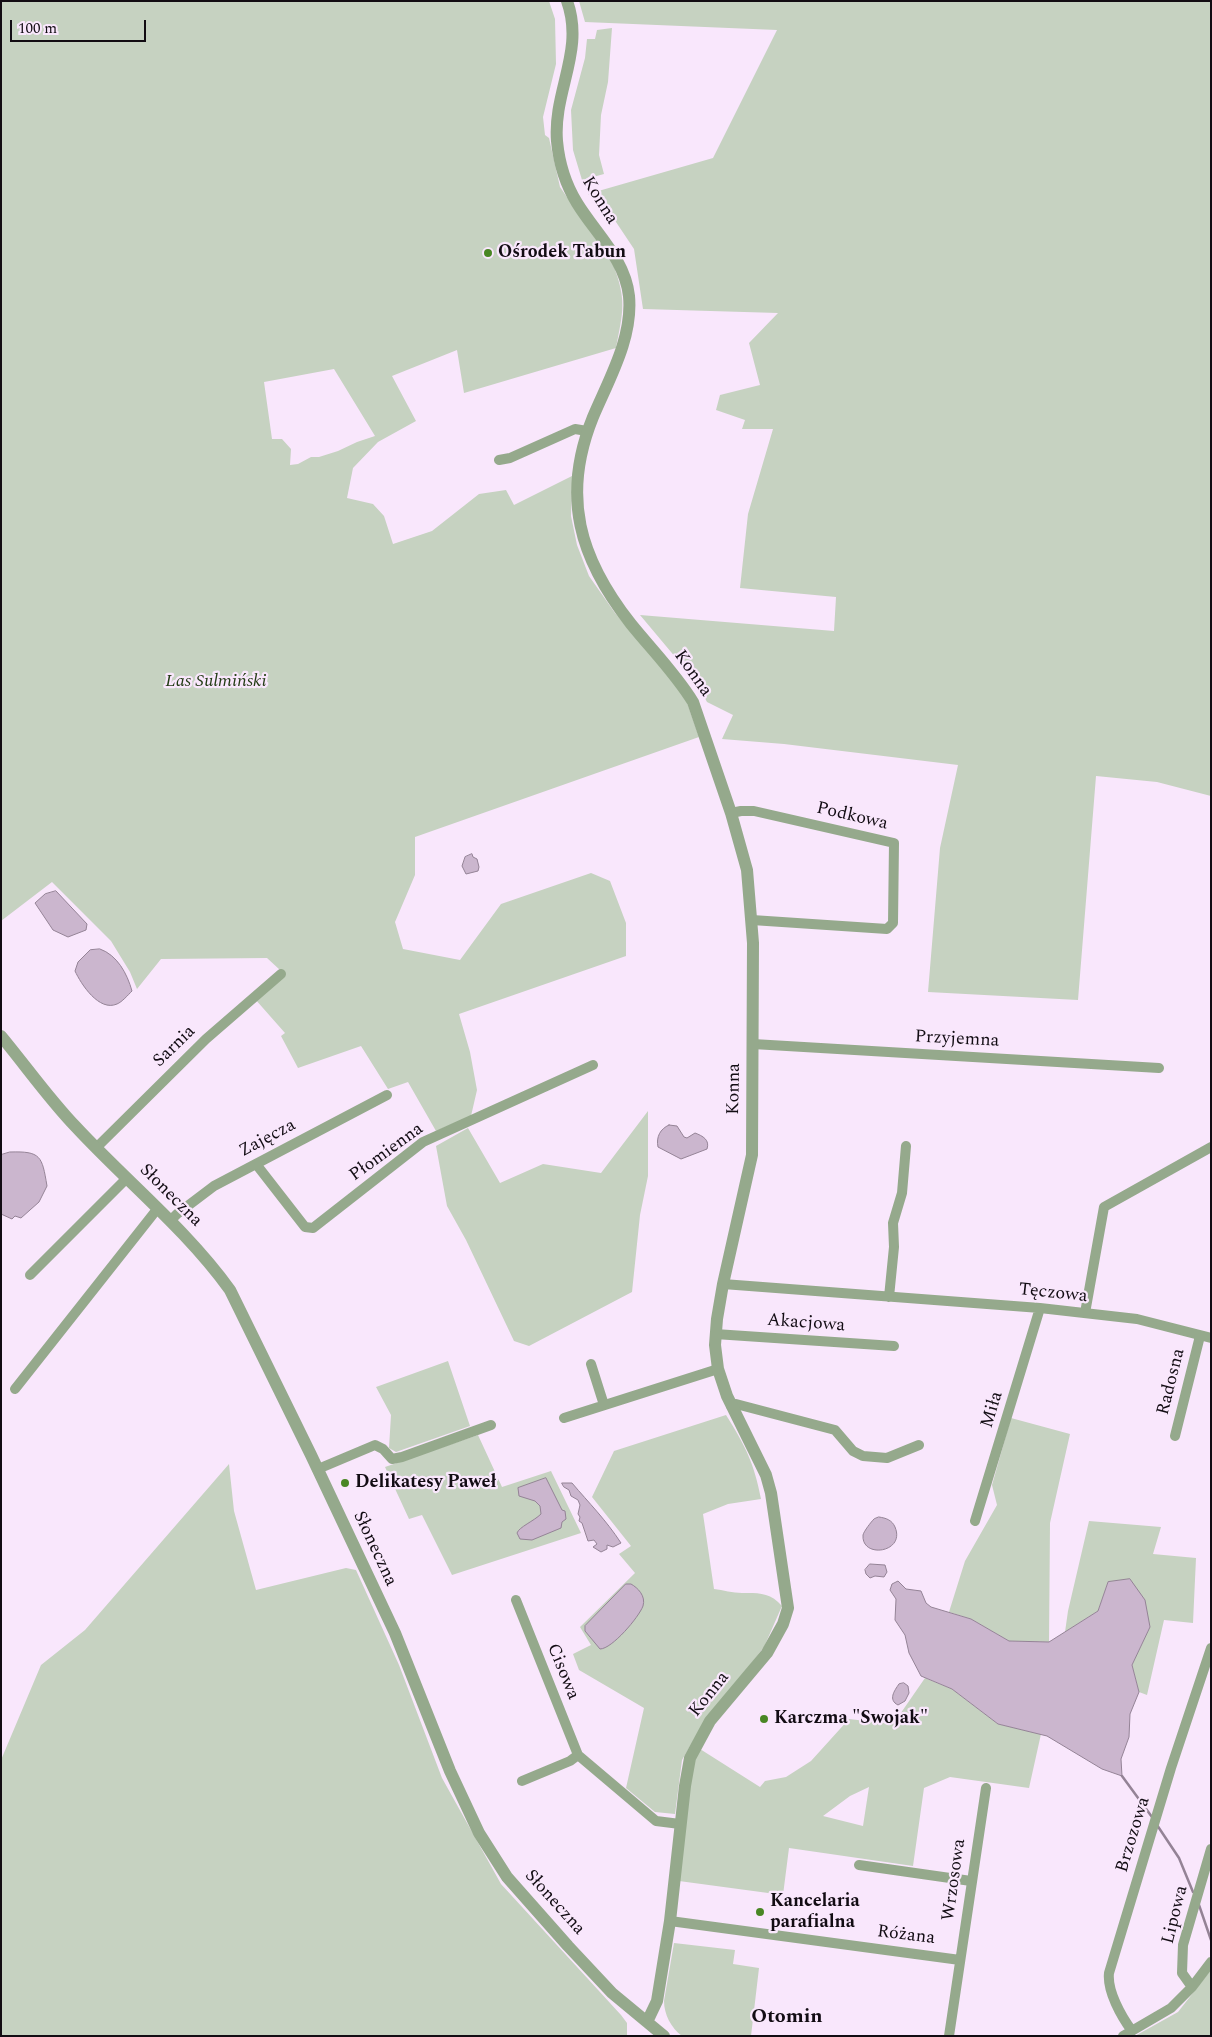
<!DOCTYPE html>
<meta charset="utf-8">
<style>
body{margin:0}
#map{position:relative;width:1212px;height:2037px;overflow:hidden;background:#f9e7fc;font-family:Spectral,serif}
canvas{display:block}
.frame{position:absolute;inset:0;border:2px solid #120c13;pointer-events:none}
.scale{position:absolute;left:10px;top:20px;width:136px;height:22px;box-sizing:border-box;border:2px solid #120c13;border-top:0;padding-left:6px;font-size:15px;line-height:18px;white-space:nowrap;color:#120c13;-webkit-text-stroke:4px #f9e7fc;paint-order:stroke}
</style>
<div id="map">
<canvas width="1212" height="2037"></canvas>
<div class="frame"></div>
<div class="scale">100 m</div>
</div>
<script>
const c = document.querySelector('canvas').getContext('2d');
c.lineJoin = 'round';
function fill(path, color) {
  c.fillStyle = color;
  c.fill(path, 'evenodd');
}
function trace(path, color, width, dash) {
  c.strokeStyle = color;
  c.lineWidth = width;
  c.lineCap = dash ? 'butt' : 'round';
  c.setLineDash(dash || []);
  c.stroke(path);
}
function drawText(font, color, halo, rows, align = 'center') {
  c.font = font + ' Spectral,serif';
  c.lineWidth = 4.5;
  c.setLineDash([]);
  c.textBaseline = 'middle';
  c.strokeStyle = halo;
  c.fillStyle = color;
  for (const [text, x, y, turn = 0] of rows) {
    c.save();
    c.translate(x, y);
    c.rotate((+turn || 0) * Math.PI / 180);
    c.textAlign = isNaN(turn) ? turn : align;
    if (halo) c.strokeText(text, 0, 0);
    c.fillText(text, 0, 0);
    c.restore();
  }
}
fill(new Path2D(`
 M1,1H549L555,19L556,64L543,117L545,135L549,138L560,187L613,264C627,301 623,311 616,348L464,393L457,350L392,376L416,421L378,442L353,468L347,498L373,504L384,516L393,544L432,531L479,494L506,490L514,505L572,476L571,516L577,545L589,576L615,613L684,694L699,737L415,837V875L395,922L403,949L460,960L501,904L591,873L610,881L626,923V956L459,1014L470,1052L477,1090L471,1116L436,1131L408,1082L388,1089L361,1046L298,1068L281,1036L285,1033L255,999L280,970L267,958L161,959L137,989L130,972L111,941L52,882L1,921ZM334,369L375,436L357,442L338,451L319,457H311L298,464L290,465L291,449L282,439H272L264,382Z
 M579,1H1211V796L1157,782L1096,776L1078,1000L928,992L940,848L958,765L784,744L722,739L733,715L707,702L697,683L640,615L834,631L836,597L740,588L748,514L773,429H742L745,420L716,410L720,395L760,385L749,343L778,313L643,309L634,249L612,216L588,194L713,158L777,30L585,22Z
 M612,28L608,82L601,115L599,155L604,174L582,180L573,150L571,110L585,58L587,39H595L597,30Z
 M648,1111V1176L640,1215L632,1292L529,1346L514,1341L466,1240L447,1206L436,1146L468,1128L500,1183L543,1164L601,1173Z
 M448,1361L470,1426L396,1452L389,1448L391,1415L376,1387Z
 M726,1415C746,1447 754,1463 761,1499L728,1504L703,1514L714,1589C723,1590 733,1593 742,1593C758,1593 770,1592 782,1606L764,1647L701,1727L682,1760L675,1814L655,1812L626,1788L644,1708L579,1670L573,1654L591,1645L580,1627L635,1573L619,1554L631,1546L592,1497L614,1451Z
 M1011,1418L1070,1434L1050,1523L1049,1642L1009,1641L971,1619L949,1612L965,1561L997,1505L992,1485Z
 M478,1435L502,1487L551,1471L581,1533L452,1575L422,1515L409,1519L385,1467Z
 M229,1464L234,1511L256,1590L346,1568L356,1570L399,1665L442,1778L501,1884L621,2015L627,2023V2036H1V1760L41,1665L85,1630Z
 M1089,1521L1161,1527L1153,1554L1196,1558L1193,1623L1164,1620L1147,1695L1139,1692L1132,1665L1150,1626L1108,1582L1098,1611L1065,1632L1068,1611Z
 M925,1678L952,1689L998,1724L1041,1734L1029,1788L950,1777L924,1788L913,1866L789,1848L783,1895L679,1881L693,1763L700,1749L760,1787L765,1781L786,1777L811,1761L849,1719L883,1723L896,1720ZM869,1787L863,1826L823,1816L850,1796Z
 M674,1943L735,1950L733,1964L759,1968L751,2036H682C671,2028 664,2014 664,2001Z
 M1211,1970V2036H1135L1178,2012Z`), '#c6d2c1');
const water = new Path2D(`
 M472,854L473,857L477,859L479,867L478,871L466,874L462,866L465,857Z
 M56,891L87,924L86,930L68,937L53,930L35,903L45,894Z
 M100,949C117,955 127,973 132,991C128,995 122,1002 117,1004C99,1012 81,984 75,971L78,962L90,950Z
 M669,1125L677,1126L684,1137L687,1138L695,1133C703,1136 710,1140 707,1149L681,1159L658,1147C656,1137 660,1129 669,1125Z
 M10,1152C41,1151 42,1156 47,1186L39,1202L21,1218L15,1216L12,1219L1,1214V1155Z
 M546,1478L562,1510L565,1511L566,1519L562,1522L561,1528L532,1540L520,1539L517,1533C519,1527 534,1521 541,1514L540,1506L535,1501L519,1496L518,1488Z
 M562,1483H572C589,1503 606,1520 621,1543L613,1547L607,1545V1549L601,1552L593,1547L597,1544L594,1540L588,1541L582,1523L579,1521L580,1517L578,1514L580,1505L578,1500L571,1496L569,1490L564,1487Z
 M879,1517C886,1518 892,1520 895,1527C906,1553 861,1559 863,1535C864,1531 871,1522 874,1519Z
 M870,1564L885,1565L887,1572L884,1577L875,1576L870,1578L866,1574L865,1570Z
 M1130,1579L1145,1600L1150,1627L1132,1665L1139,1692L1130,1714L1129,1737L1121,1759L1122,1776L1102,1769L1047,1736L998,1724L952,1689L921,1676L909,1653L905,1635L895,1620L896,1599L890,1590L892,1584L898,1581L906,1589L921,1591L926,1603L931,1607L971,1619L1009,1641L1049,1642L1098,1611L1108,1582Z
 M626,1584H631C638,1588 646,1596 643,1606C639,1617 612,1649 600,1649L585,1631V1626Z
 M904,1683L908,1686L909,1693L905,1701L898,1705C888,1700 894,1691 899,1684Z`);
fill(water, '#cbb6ce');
trace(water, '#948396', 1);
trace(new Path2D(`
 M1122,1776L1152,1817
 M1157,1825L1179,1858L1193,1892
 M1199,1905L1211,1940`), '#948396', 2.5);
trace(new Path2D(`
 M499,460L510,458L575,429L587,431
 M731,813L741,811H754L894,843L893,923L887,929L752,920
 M753,1044L1159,1068
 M96,1148L206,1039L281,974
 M256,1164L305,1227L313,1228L423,1142L593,1065
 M171,1220L177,1214L214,1186L387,1095
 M30,1275L127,1178
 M723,1284L1040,1308L1137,1319L1211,1338
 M889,1297L894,1247L893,1223L902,1193L906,1146
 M1085,1313L1104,1207L1211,1147
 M715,1334L894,1346
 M591,1364L604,1405
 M15,1389L158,1208
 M731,1406L736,1404L835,1430L853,1451L863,1456L887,1458L919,1445
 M564,1418L718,1369
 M1175,1436L1200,1336
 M318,1469L375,1445L383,1449L392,1459L402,1457L491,1425
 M975,1521L1040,1308
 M516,1600L578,1755L656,1821L680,1824
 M522,1781L570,1761L578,1755
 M859,1865L971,1881
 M670,1921L960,1960
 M1192,1987L1182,1973L1183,1945L1211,1849
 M1132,2031C1121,2016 1107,1991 1109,1973L1171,1768L1211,1648
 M949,2036L986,1788
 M1123,2036L1171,2008L1192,1987L1211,1962`), '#95a98c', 10);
trace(new Path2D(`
 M567,1C585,51 553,91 557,141C559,163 566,185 577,203C596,234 625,259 629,296C633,338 609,379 593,417C561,496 579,558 631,624C652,650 676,674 693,702L731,813L747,870L753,943L752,1155L723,1284L717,1319L715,1345L718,1369L727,1396L766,1475L771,1493L788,1608L783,1624L767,1653L710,1721L690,1758L685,1786L670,1921L657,2001L647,2022
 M1,1036C26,1066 49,1099 76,1127C127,1182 186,1229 230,1290L311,1455L395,1633L450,1771L479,1833L507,1877L568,1946L612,1993L664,2036`), '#95a98c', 12);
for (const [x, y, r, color] of [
 [488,253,5,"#498624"],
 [345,1483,5,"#498624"],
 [764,1719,5,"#498624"],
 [760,1912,5,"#498624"]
]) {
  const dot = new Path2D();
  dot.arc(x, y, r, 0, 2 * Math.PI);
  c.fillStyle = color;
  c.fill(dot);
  trace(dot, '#f9e7fc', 2);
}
drawText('18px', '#120c13', '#f9e7fc', [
 ["Konna",599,201,58],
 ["Konna",692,674,55],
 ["Podkowa",852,817,13],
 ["Przyjemna",957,1040,3],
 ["Sarnia",175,1047,-44],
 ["Konna",735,1089,-89],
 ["Zajęcza",268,1139,-28],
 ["Płomienna",387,1153,-36],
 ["Słoneczna",170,1196,45],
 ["Tęczowa",1053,1294,6],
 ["Akacjowa",806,1324,4],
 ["Radosna",1172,1382,-76],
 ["Miła",993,1410,-73],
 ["Słoneczna",374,1549,65],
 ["Cisowa",562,1672,68],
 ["Konna",710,1695,-51],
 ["Brzozowa",1134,1835,-73],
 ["Wrzosowa",955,1880,-82],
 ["Słoneczna",554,1903,48],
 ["Lipowa",1176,1915,-76],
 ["Różana",906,1936,7]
]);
drawText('bold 18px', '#120c13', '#f9e7fc', [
 ["Ośrodek Tabun",498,253],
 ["Delikatesy Paweł",355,1483],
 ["Karczma \"Swojak\"",774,1719],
 ["Kancelaria",770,1902],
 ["parafialna",770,1923]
], 'left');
drawText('italic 18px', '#233c15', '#f9e7fc', [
 ["Las Sulmiński",216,682]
]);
drawText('bold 20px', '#120c13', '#f9e7fc', [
 ["Otomin",787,2018]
]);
</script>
